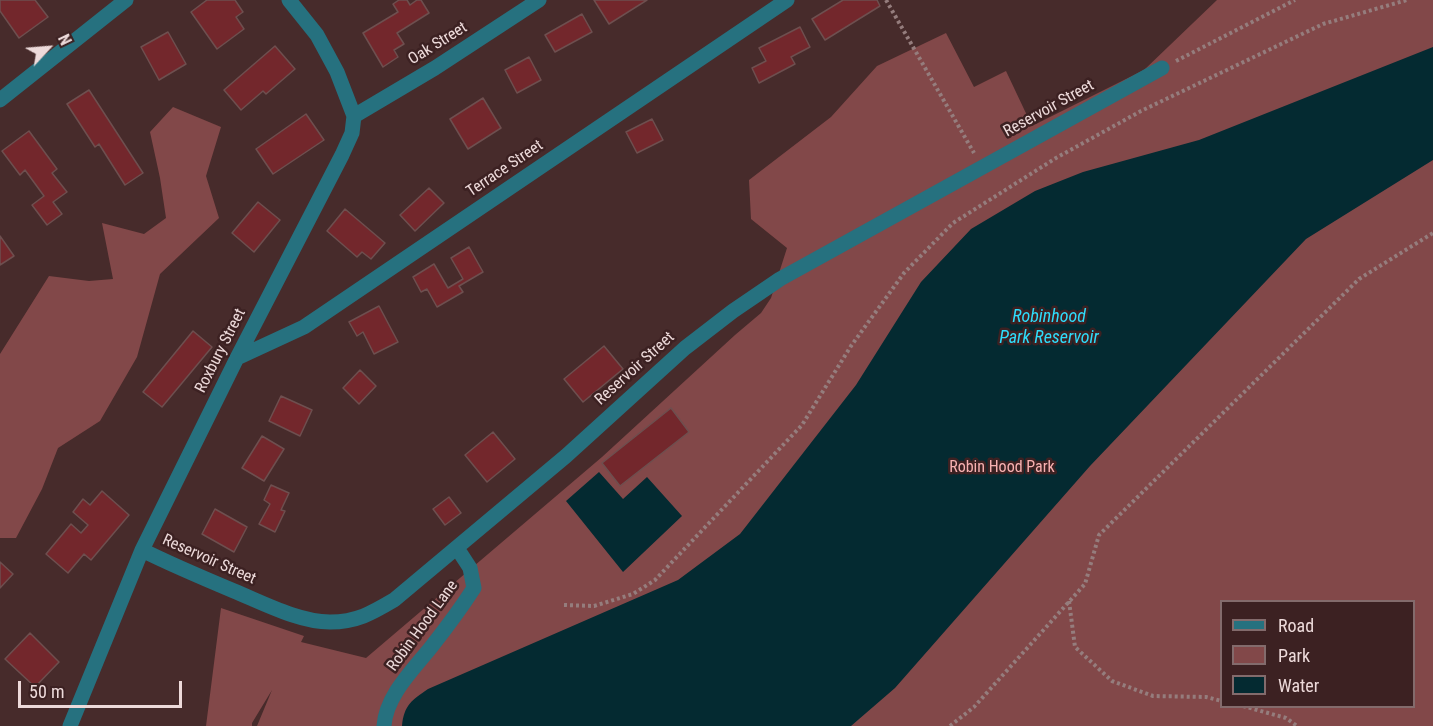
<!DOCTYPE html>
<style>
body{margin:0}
#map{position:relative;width:1433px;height:726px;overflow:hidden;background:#472b2b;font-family:"Roboto Condensed",sans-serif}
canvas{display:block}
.legend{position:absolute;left:1220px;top:600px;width:195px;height:108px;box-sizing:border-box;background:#3c2122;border:2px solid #836b6c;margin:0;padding:8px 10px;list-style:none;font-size:18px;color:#eddada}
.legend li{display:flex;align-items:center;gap:12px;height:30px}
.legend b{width:30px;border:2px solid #836b6c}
.north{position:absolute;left:18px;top:18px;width:60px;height:60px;-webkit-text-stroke:4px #3c2122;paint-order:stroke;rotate:64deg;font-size:16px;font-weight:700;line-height:24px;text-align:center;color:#eddada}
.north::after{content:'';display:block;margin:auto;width:21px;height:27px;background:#eddada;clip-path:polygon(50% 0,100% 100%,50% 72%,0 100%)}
.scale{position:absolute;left:18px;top:681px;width:164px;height:27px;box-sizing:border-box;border:3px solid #eddada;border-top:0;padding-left:8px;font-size:18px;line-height:21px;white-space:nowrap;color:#eddada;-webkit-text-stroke:4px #3c2122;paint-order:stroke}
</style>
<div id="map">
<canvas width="1433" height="726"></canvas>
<ul class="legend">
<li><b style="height:8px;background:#26717f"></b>Road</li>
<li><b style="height:16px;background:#824849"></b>Park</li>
<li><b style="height:16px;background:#042a31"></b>Water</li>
</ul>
<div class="north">N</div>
<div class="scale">50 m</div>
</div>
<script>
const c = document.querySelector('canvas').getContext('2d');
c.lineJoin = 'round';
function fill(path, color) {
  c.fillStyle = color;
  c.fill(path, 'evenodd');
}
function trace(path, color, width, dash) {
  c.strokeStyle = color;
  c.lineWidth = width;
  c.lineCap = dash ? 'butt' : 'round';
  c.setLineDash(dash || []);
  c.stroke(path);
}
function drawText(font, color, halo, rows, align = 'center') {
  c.font = font + ' "Roboto Condensed",sans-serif';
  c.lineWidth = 5;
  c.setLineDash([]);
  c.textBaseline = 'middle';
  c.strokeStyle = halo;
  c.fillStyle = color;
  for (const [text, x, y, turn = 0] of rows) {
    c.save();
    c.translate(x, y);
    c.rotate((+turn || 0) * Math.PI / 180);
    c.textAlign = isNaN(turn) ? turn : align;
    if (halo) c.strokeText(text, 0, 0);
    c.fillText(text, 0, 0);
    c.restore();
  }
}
fill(new Path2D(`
 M1217,0H1433V726H257L272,690L252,723V726H206L221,608L304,636L301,642L366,658L602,457L735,335L761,313L771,298L787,248L751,219L749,180L831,117L877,66L946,33L974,87L1006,71L1032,126L1144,70ZM1222,602H1414V706H1222Z
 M173,107L221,127L206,176L219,218L160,274L137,357L100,421L58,448L42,489L16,538H0V354L49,276L89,281L113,279L102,223L144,234L166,218L160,178L150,132Z`), '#824849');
fill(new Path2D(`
 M1433,47V160L1306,239L1090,466L895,688L851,726H402C404,705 412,700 428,689L678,580L740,534L856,385L921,282L971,229L1035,191L1083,172L1199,140Z
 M599,472L623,499L647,477L682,516L623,572L566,501Z`), '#042a31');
const building = new Path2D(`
 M0,0H35L48,17L19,38L0,11Z
 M207,0H235L243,12L236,17L244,29L217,49L191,12Z
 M399,0H407L410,5L417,0H421L429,13L397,33L404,44L394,50L398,57L383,67L363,33L398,12L393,4Z
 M594,0H647L609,24Z
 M843,0H877L880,6L825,40L812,19Z
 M582,14L592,32L555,52L545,35Z
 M800,27L810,47L791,57L795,64L759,83L752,68L766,61L759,48Z
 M168,32L186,64L159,80L141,47Z
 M275,46L295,69L266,94L263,91L241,110L224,90Z
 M529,57L541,80L517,93L505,70Z
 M89,90L143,173L125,185L99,144L95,147L67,104Z
 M483,98L501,128L468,149L450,119Z
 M306,114L324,140L273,174L256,149Z
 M652,119L663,140L637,153L626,132Z
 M29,131L57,169L52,173L67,192L53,202L62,214L47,225L32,205L44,196L25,170L20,175L2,151Z
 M429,188L444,203L415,231L400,215Z
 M258,202L280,220L254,252L232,233Z
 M345,209L385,243L371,259L362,252L357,257L327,231Z
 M0,236L14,256L0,265Z
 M469,247L483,272L459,286L463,292L437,307L427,289L421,292L413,277L434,264L448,288L463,279L451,258Z
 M379,306L398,342L374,354L363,332L357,336L349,322Z
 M193,331L212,347L162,407L143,392Z
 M604,346L623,369L583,402L564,379Z
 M360,370L376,386L359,404L343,388Z
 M281,396L312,410L300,436L269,421Z
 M671,408L689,432L620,486L602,463Z
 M493,432L515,459L487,482L465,455Z
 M262,436L284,449L264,481L242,468Z
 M271,485L289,493L281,510L285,511L275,532L259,524L270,504L264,500Z
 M102,491L129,515L91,560L84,554L68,573L46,554L71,524L81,533L88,525L73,512L83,499L90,505Z
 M449,497L461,513L445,525L433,509Z
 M215,509L247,527L234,552L202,534Z
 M0,562L13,574L0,588Z
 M30,633L59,662L35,687L5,659Z`);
fill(building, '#73272c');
trace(building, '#6e4f4f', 1.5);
trace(new Path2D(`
 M886,0L974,153
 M1176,61L1295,0
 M1069,601L1075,647L1112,681L1153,696L1206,697L1222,701
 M564,605L594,606L633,594L655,580L802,425L851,346L904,273L953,223L1056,158L1141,111L1323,24L1407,0
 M1243,706L1286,718L1297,726
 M950,726L974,707L1085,584L1099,535L1359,279L1433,233`), '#957d7d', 4, [3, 3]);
trace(new Path2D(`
 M0,100L126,0
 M354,116L435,68L539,0
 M237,358L304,327L787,0
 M142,550C172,565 203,578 234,591C263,603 299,622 330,622C357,622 372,613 394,600L566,456L685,348L733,311L780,279L1162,68
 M70,726L142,550L237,358L342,155L352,133L354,116L337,72L317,35L289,0
 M384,726C386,695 414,669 432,646C447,627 461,608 474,588L470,568L457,548`), '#26717f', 15);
drawText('16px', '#eddada', '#3c2122', [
 ["Oak Street",438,44,-32],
 ["Reservoir Street",1049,109,-29],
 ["Terrace Street",505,169,-34],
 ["Roxbury Street",221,351,-63],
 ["Reservoir Street",635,369,-42],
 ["Reservoir Street",209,560,24],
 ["Robin Hood Lane",423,626,-54]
]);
drawText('16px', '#f7b1b1', '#3c2122', [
 ["Robin Hood Park",1002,468]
]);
drawText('italic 18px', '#2eddfb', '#3c2122', [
 ["Robinhood",1049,317],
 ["Park Reservoir",1049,338]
]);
</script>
